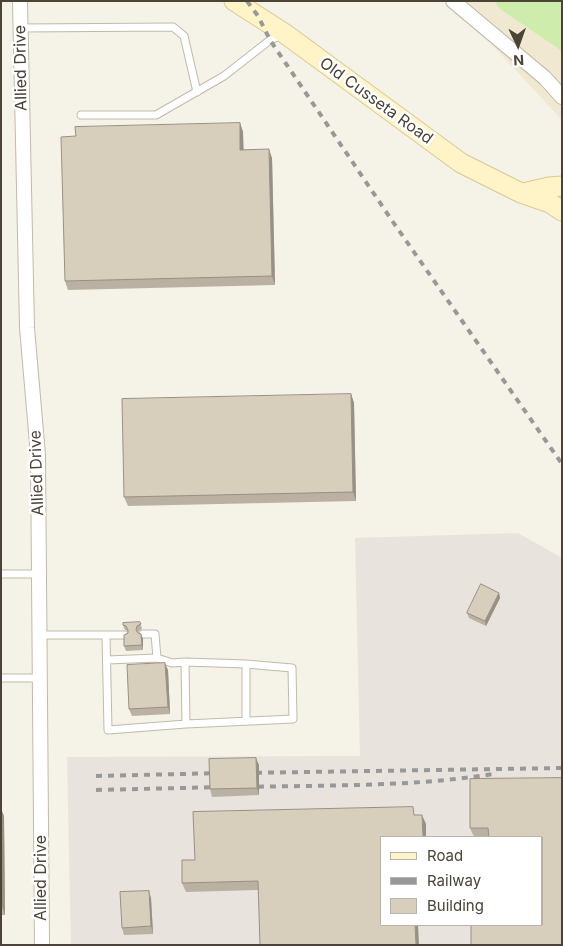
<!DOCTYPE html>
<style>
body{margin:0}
#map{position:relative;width:563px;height:946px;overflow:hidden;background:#f5f2e8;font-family:Inter,sans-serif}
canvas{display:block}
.frame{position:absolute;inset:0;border:2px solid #4a4336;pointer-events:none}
.legend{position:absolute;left:380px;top:836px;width:162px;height:90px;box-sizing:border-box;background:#fff;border:1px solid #b7b4af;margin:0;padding:6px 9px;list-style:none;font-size:15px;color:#4a4336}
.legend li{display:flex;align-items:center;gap:10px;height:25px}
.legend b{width:25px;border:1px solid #b7b4af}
.north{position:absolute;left:493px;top:20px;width:50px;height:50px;-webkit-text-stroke:4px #fff;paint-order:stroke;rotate:177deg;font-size:14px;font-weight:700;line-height:20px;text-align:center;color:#4a4336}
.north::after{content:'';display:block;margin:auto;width:18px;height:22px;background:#4a4336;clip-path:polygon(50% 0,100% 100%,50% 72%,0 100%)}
</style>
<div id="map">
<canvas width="563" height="946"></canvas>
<div class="frame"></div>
<ul class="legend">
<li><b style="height:6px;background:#fff4c8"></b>Road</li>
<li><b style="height:6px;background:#989898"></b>Railway</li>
<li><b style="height:14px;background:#d8cebc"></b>Building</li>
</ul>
<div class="north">N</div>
</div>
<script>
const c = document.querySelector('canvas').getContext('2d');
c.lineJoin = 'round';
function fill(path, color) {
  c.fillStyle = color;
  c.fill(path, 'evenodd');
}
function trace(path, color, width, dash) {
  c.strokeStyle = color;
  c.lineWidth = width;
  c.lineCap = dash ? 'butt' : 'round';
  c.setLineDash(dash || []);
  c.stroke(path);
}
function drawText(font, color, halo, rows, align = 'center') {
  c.font = font + ' Inter,sans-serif';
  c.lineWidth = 5;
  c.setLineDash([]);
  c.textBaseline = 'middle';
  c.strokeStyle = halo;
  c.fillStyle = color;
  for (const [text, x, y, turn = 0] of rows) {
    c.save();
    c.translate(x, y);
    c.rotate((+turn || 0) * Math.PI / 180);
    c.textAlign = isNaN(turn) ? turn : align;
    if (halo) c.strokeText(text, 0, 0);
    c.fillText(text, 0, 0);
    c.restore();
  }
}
fill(new Path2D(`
 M518,533L562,558V945H71L67,757L360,756L355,538ZM382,837H542V925H382Z`), '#e8e3dc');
fill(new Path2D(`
 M458,1H562V120L481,33Z`), '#f0e8d0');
fill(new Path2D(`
 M494,1H562V51L500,9Z`), '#ceedad');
const lane = new Path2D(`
 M20,28L173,27L184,36L197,92
 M81,115H156L224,76L270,40L282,35
 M1,574H39
 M40,635H106L108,730L186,724L293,719L292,668L246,664L185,662L186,724
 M106,635H125
 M157,658L172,663L185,662
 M107,660L157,658L155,634H143
 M246,664V721
 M1,678H40`);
const street = new Path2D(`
 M20,1L27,328L38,455L42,945
 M453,1L545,78L562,97`);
const secondary = new Path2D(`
 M234,1L284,33L461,163L521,193L550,203L562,211
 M523,193L549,187L562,186`);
trace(lane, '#c2baa9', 9);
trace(street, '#c2baa9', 16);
trace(secondary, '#daca93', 21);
trace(lane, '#fff', 7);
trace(street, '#fff', 14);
trace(secondary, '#fff4c8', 19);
trace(new Path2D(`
 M247,1L258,16L270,40L393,222L562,464
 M244,773L562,768
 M96,776L224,773
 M246,787C328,785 412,787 493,774
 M96,790L224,787`), '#989898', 4, [6, 6]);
fill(new Path2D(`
 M240,123L243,132V149L272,158L275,285L68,290L65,281L76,136Z
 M351,394L354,403L356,501L128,506L124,497Z
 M499,593L500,598L486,626L469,618L467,613Z
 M140,622L142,629L139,631L138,633L141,634L143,639V650L126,651L124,646L128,631L125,630L123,625Z
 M168,670L170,714L132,716L129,709Z
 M259,765V795L212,797L210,789Z
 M470,779L542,925L489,837H474L470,828Z
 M1,809L4,816L5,915H1Z
 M416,815L426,824L382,837L258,890L186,892L182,883L195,860Z
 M151,898L153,934L124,935L122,928Z`), '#bab1a2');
fill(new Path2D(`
 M240,123L243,132L244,159L240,150Z
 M269,149L272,158L275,285L272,276Z
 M351,394L354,403L356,501L353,492Z
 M499,593L500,598L486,626L485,621Z
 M141,634L143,639V650L142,645Z
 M165,663L168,670L170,714L168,707Z
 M256,758L259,765V795L257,788Z
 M1,809L4,816L5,915L2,906Z
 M422,815L426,824V837H423Z
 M149,891L151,898L153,934L151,926Z
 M415,925H418L419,945H416Z`), '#979084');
const building = new Path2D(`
 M240,123V150L269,149L272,276L65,281L61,137L76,136L75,127Z
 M351,394L353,492L124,497L122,399Z
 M481,584L499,593L485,621L467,613Z
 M140,622L141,624L137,626L136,630L138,633L141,634L142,645L124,646V635L128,633V630L126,626L123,625V623Z
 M165,663L168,707L129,709L127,665Z
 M256,758L257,788L210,789L209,759Z
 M562,778V945H471V925H542V837H489L488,828H470V779Z
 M413,807L414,815H422L423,837H382V925H415L416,945H260L258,881L182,883V860H195L193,812Z
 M1,852L2,906H1Z
 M149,891L151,926L122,928L120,892Z`);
fill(building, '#d8cebc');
trace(building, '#979084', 1);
drawText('16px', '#4a4336', '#fff', [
 ["Allied Drive",21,68,-91],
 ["Old Cusseta Road",376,101,36],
 ["Allied Drive",37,473,-92],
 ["Allied Drive",41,878,-90]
]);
</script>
